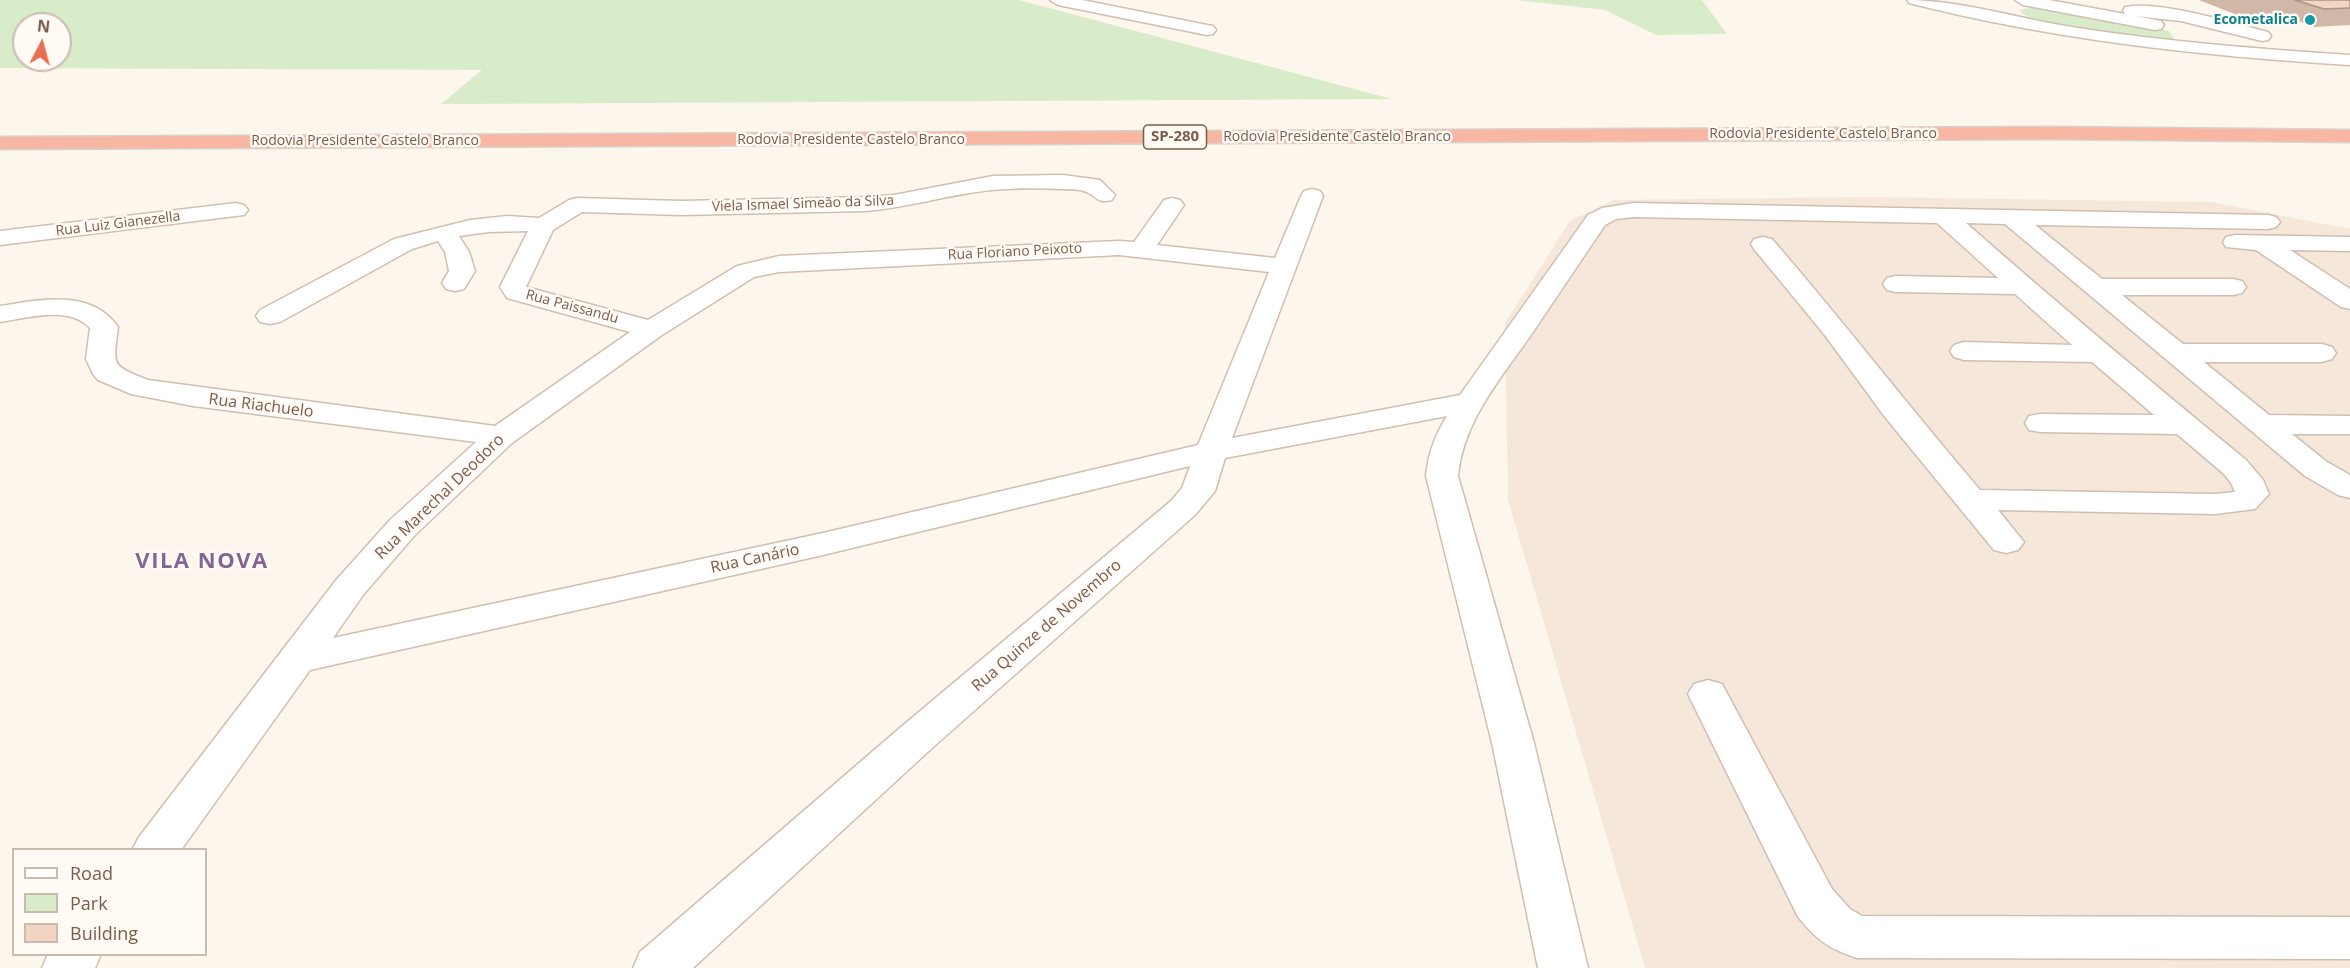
<!DOCTYPE html>
<meta charset="utf-8">
<style>
body{margin:0}
#map{position:relative;width:2350px;height:968px;overflow:hidden;background:#fdf6ec;font-family:"Open Sans",sans-serif}
canvas{display:block}
.legend{position:absolute;left:12px;top:848px;width:195px;height:108px;box-sizing:border-box;background:#fffaf3;border:2px solid #cabbb1;margin:0;padding:8px 10px;list-style:none;font-size:18px;color:#7a5c4d}
.legend li{display:flex;align-items:center;gap:12px;height:30px}
.legend b{width:30px;border:2px solid #cabbb1}
.north{position:absolute;left:12px;top:12px;width:60px;height:60px;box-sizing:border-box;background:#fffaf3;border:2px solid #cabbb1;border-radius:50%;rotate:6deg;font-size:16px;font-weight:700;line-height:24px;text-align:center;color:#7a5c4d}
.north::after{content:'';display:block;margin:auto;width:21px;height:27px;background:#e76f51;clip-path:polygon(50% 0,100% 100%,50% 72%,0 100%)}
</style>
<div id="map">
<canvas width="2350" height="968"></canvas>
<ul class="legend">
<li><b style="height:8px;background:#fff"></b>Road</li>
<li><b style="height:16px;background:#d8ecc9"></b>Park</li>
<li><b style="height:16px;background:#f3d5c3"></b>Building</li>
</ul>
<div class="north">N</div>
</div>
<script>
const c = document.querySelector('canvas').getContext('2d');
c.lineJoin = 'round';
function fill(path, color) {
  c.fillStyle = color;
  c.fill(path, 'evenodd');
}
function trace(path, color, width, dash) {
  c.strokeStyle = color;
  c.lineWidth = width;
  c.lineCap = dash ? 'butt' : 'round';
  c.setLineDash(dash || []);
  c.stroke(path);
}
function drawText(font, color, halo, rows, align = 'center') {
  c.font = font + ' "Open Sans",sans-serif';
  c.lineWidth = 5;
  c.setLineDash([]);
  c.textBaseline = 'middle';
  c.strokeStyle = halo;
  c.fillStyle = color;
  for (const [text, x, y, turn = 0] of rows) {
    c.save();
    c.translate(x, y);
    c.rotate((+turn || 0) * Math.PI / 180);
    c.textAlign = isNaN(turn) ? turn : align;
    if (halo) c.strokeText(text, 0, 0);
    c.fillText(text, 0, 0);
    c.restore();
  }
}
fill(new Path2D(`
 M1865,197L2212,202L2350,229V968H1645L1508,500L1505,323L1570,221L1614,200Z`), '#f5e8da');
fill(new Path2D(`
 M0,0H1019L1392,99L441,104L482,70L0,68ZM24,24H60V60H24Z
 M1516,0H1702L1727,34L1656,35L1605,10Z
 M2035,7L2060,9L2169,31L2175,40L2098,32L2031,18L2021,13L2020,10Z`), '#d8ecc9');
const minor = new Path2D(`
 M1050,0H1082L1207,25L1213,26L1216,30L1213,34L1207,35L1058,5Z
 M1907,0C1961,0 2023,20 2078,28C2168,42 2259,49 2350,55V65C2201,56 2055,40 1909,3Z
 M2015,0H2049L2125,14L2123,11L2125,7C2159,0 2233,23 2268,32L2271,36L2268,40L2262,41L2181,21L2135,16L2161,21L2164,25L2161,29L2155,30L2023,5Z
 M1063,175L1100,180L1115,195L1112,200C1095,204 1097,195 1084,191C1077,189 1068,189 1061,189C1038,188 1014,188 992,190C949,194 908,208 865,211L681,215L582,212L553,230L526,287L648,320L737,266L779,256L1119,241L1134,242L1164,200L1172,198L1180,200L1184,205L1157,245L1275,258L1301,196L1304,191L1312,189L1320,191L1323,196L1232,438L1460,395L1588,215L1602,208L1633,203L2268,215L2276,217L2280,222L2276,227L2268,229L2035,225L2102,279H2233L2242,281L2246,287L2242,293L2233,295H2122L2183,344H2322L2332,347L2336,353L2332,359L2322,362H2204L2269,415L2350,416V434H2292L2327,462L2350,475V498L2338,495L2305,476L2005,224L1966,223C2058,304 2151,382 2246,460L2263,480L2269,494L2255,509L2215,514L1998,510L2024,542L2018,550L2006,553L1994,550L1885,417L1824,334L1754,249L1751,244L1754,239L1763,237L1772,239C1843,321 1909,407 1980,490L2215,494L2235,492L2231,483L2224,474L2177,434L2040,432L2029,430L2025,423L2029,416L2040,414L2154,415L2092,362L1964,360L1954,357L1950,351L1954,345L1964,342L2072,345L2015,294L1896,292L1887,290L1883,284L1887,278L1896,276L1998,278L1937,223L1633,217L1616,219L1605,225C1581,261 1557,296 1533,332C1503,376 1463,420 1458,476L1534,743L1588,968H1538L1492,743L1426,476C1428,454 1435,435 1447,416L1225,458L1215,491L1195,515L931,749L693,968H633L640,952L901,727L1171,501L1182,488L1190,466L823,555L310,670L181,850H132L139,837L337,579L390,520L476,442L193,406L131,394L98,380L93,374L86,359L90,328C69,305 27,318 0,322V306C40,300 91,288 118,327C113,367 111,365 148,380L495,426L630,332L507,298L500,287L528,231L489,232L459,236L469,252L475,271L464,289L455,291L446,289L442,283L449,271L445,252L438,241L412,249L280,322L270,324L260,322L256,316L260,310L394,239L470,220L507,216L539,218L569,200L577,198L681,201L865,197L894,195L993,176ZM1119,255L1269,272L1198,445L823,533L333,638L363,595L414,536L512,443L662,335L754,277L779,272Z
 M236,203L244,205L248,210L244,215L0,245V231Z
 M2235,235L2350,237V251L2290,250L2350,289V309L2341,307L2256,250L2226,247L2223,242L2226,237Z
 M1708,680L1722,684L1832,889L1850,909L1862,916L2350,917V959L1857,958C1828,948 1818,941 1798,917L1688,694L1694,684Z
 M48,954H101L95,968H42Z`);
const highway = new Path2D(`
 M2050,127L2350,130V142L2050,139L0,149V137Z`);
trace(minor, '#d1beb0', 3);
trace(highway, '#dad1cd', 3);
fill(minor, '#fff');
fill(highway, '#f7b7a3');
fill(new Path2D(`
 M2199,0H2350V25L2315,27L2281,15L2242,17Z`), '#d1b7a8');
const building = new Path2D(`
 M2295,0H2350V8L2324,9Z`);
fill(building, '#f3d5c3');
trace(building, '#aa9588', 1.5);
for (const [x, y, r, color] of [
 [2310,20,6,"#0f9aa8"]
]) {
  const dot = new Path2D();
  dot.arc(x, y, r, 0, 2 * Math.PI);
  c.fillStyle = color;
  c.fill(dot);
  trace(dot, '#fffaf3', 2);
}
drawText('bold 14px', '#0d838f', '#fffaf3', [
 ["Ecometalica",2298,20]
], 'right');
drawText('14px', '#7a5c4d', '#fffaf3', [
 ["Rodovia Presidente Castelo Branco",1823,134],
 ["Rodovia Presidente Castelo Branco",1337,137],
 ["Rodovia Presidente Castelo Branco",851,140],
 ["Rodovia Presidente Castelo Branco",365,141],
 ["Viela Ismael Simeão da Silva",803,204,-2],
 ["Rua Luiz Gianezella",118,224,-7],
 ["Rua Floriano Peixoto",1015,252,-3],
 ["Rua Paissandu",572,307,15]
]);
for (const [x, y, w] of [
 [1175,137,63]
]) {
  const box = new Path2D();
  box.roundRect(x - w / 2, y - 12, w, 24, 4.5);
  c.fillStyle = '#fffaf3';
  c.fill(box);
  trace(box, '#7a5c4d', 1.5);
}
drawText('bold 15px', '#7a5c4d', null, [
 ["SP-280",1175,137]
]);
drawText('16px', '#7a5c4d', '#fffaf3', [
 ["Rua Riachuelo",261,406,7],
 ["Rua Marechal Deodoro",440,497,-44],
 ["Rua Canário",755,559,-12],
 ["Rua Quinze de Novembro",1047,626,-41]
]);
c.letterSpacing = '1.5px';
drawText('bold 22px', '#846695', '#fffaf3', [
 ["VILA NOVA",202,562]
]);
c.letterSpacing = '0px';
</script>
